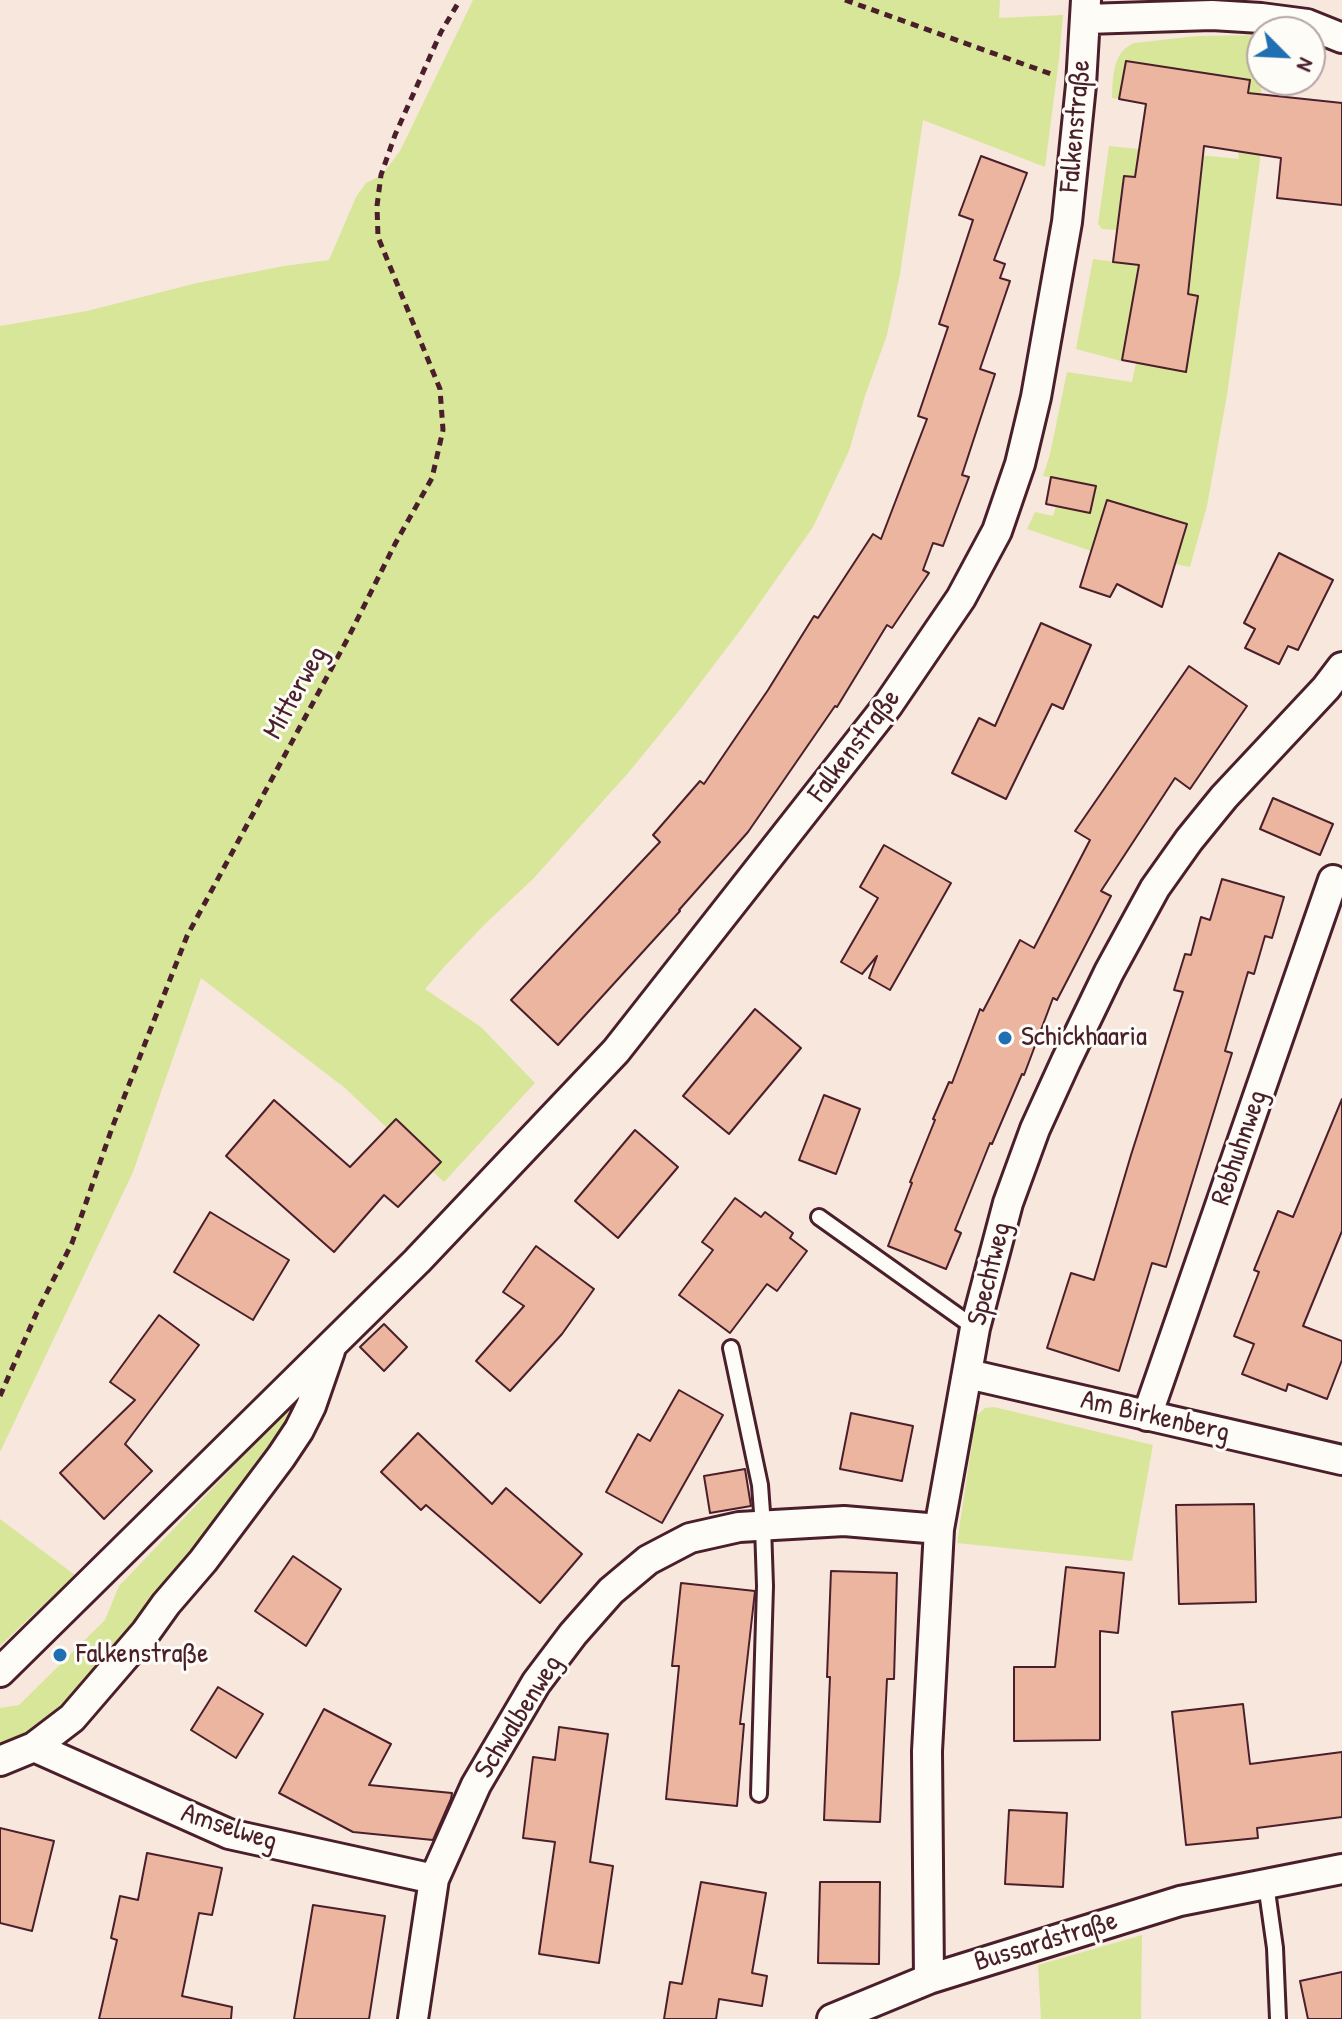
<!DOCTYPE html>
<meta charset="utf-8">
<style>
body{margin:0}
#map{position:relative;width:1342px;height:2019px;overflow:hidden;background:#f8e7dd;font-family:"Patrick Hand",sans-serif}
canvas{display:block}
.north{position:absolute;left:1246px;top:16px;width:80px;height:80px;box-sizing:border-box;background:#fdfcf7;border:2px solid #b5a4a5;border-radius:50%;rotate:114deg;font-size:22px;font-weight:700;line-height:32px;text-align:center;color:#4a1f2b}
.north::after{content:'';display:block;margin:auto;width:28px;height:36px;background:#1f6fb2;clip-path:polygon(50% 0,100% 100%,50% 72%,0 100%)}
</style>
<div id="map">
<canvas width="1342" height="2019"></canvas>
<div class="north">N</div>
</div>
<script>
const c = document.querySelector('canvas').getContext('2d');
c.lineJoin = 'round';
function fill(path, color) {
  c.fillStyle = color;
  c.fill(path, 'evenodd');
}
function trace(path, color, width, dash) {
  c.strokeStyle = color;
  c.lineWidth = width;
  c.lineCap = dash ? 'butt' : 'round';
  c.setLineDash(dash || []);
  c.stroke(path);
}
function drawText(font, color, halo, rows, align = 'center') {
  c.font = font + ' "Patrick Hand",sans-serif';
  c.lineWidth = 6;
  c.setLineDash([]);
  c.textBaseline = 'middle';
  c.strokeStyle = halo;
  c.fillStyle = color;
  for (const [text, x, y, turn = 0] of rows) {
    c.save();
    c.translate(x, y);
    c.rotate((+turn || 0) * Math.PI / 180);
    c.textAlign = isNaN(turn) ? turn : align;
    if (halo) c.strokeText(text, 0, 0);
    c.fillText(text, 0, 0);
    c.restore();
  }
}
fill(new Path2D(`
 M473,0H1000L999,18L1063,15L1059,59L1045,167L923,120L900,274L887,335L865,396L849,451L813,527L742,628L682,707L629,772L533,879L485,924L444,967L425,989L481,1027L535,1083L444,1182L345,1088L201,978L133,1172L0,1452V326L87,311L197,283L284,266L329,260L356,197L366,183L382,175L400,151Z
 M1262,35L1260,161L1227,395L1207,506L1190,567L1175,564L1107,500L1091,551L1027,529L1035,512L1053,516L1056,506L1090,512L1095,486L1043,476L1050,454L1067,372L1132,382L1136,363L1198,296L1166,290L1132,304L1121,361L1076,349L1093,259L1139,265L1125,176L1117,230L1102,229L1098,224L1109,146L1239,159L1238,152L1250,80L1126,61L1119,99L1112,98C1113,78 1112,52 1134,43L1197,36Z
 M297,1400L298,1412L230,1513L61,1708L30,1741L0,1749V1708L19,1705L105,1620L119,1586Z
 M994,1407L1153,1445L1132,1561L957,1543L976,1416L985,1408Z
 M0,1519L75,1575L0,1646Z
 M1142,1935L1141,2019H1041L1038,1965Z`), '#d8e699');
const building = new Path2D(`
 M1126,61L1250,80L1248,93L1342,103V205L1277,198L1281,158L1204,146L1188,294L1198,296L1186,372L1122,360L1139,265L1113,262L1124,176L1135,177L1146,104L1119,99Z
 M981,156L1027,173L994,260L1005,264L1000,278L1010,281L980,369L995,374L962,475L969,477L943,546L933,543L923,570L929,573L892,628L887,625L837,707L835,706L748,832L679,910L680,911L558,1045L511,1000L660,842L653,835L700,781L704,784L768,690L814,616L818,618L873,534L881,539L927,419L918,416L948,327L939,324L973,220L959,215Z
 M1051,477L1096,486L1090,513L1046,504Z
 M1107,500L1187,524L1162,607L1117,584L1110,597L1080,587Z
 M1279,553L1333,580L1298,650L1288,646L1279,664L1245,648L1255,629L1244,623Z
 M1041,623L1091,645L1063,709L1052,704L1006,799L952,773L979,718L995,726Z
 M1189,666L1247,706L1190,789L1175,778L1101,891L1111,896L1057,1000L1053,998L1024,1075L1022,1074L992,1144L990,1143L955,1230L961,1233L946,1269L888,1246L912,1183L910,1182L935,1120L933,1119L949,1082L952,1083L980,1009L983,1011L1020,940L1034,948L1090,840L1075,831Z
 M1273,798L1333,824L1320,855L1260,829Z
 M884,845L951,883L890,990L869,978L877,956L862,974L841,962L878,898L860,887Z
 M1222,879L1284,897L1272,938L1265,936L1254,974L1248,972L1225,1051L1232,1053L1166,1267L1152,1263L1119,1371L1047,1348L1071,1273L1094,1280L1131,1155L1183,992L1174,990L1185,954L1191,955L1201,917L1210,920Z
 M755,1009L801,1048L729,1134L683,1096Z
 M824,1095L860,1109L836,1174L799,1160Z
 M1342,1099V1231L1303,1326L1342,1341V1360L1327,1399L1288,1384L1286,1391L1242,1374L1254,1344L1234,1336L1259,1272L1254,1270L1278,1211L1293,1217Z
 M274,1100L350,1167L396,1119L441,1162L398,1207L384,1195L334,1252L226,1156Z
 M635,1130L678,1167L618,1238L575,1201Z
 M735,1198L761,1217L765,1212L793,1233L790,1238L807,1251L777,1291L767,1284L730,1333L679,1295L713,1250L702,1242Z
 M210,1212L289,1260L253,1320L174,1272Z
 M536,1246L594,1289L562,1334L510,1391L476,1361L524,1306L503,1292Z
 M159,1315L199,1345L125,1444L152,1471L104,1519L60,1473L135,1400L110,1382Z
 M384,1324L407,1347L384,1371L360,1347Z
 M679,1390L723,1415L662,1523L606,1492L638,1434L650,1441Z
 M851,1413L913,1426L902,1481L840,1469Z
 M418,1433L492,1504L506,1488L582,1554L540,1603L426,1505L421,1510L381,1472Z
 M745,1469L751,1506L710,1513L704,1476Z
 M1254,1504L1256,1602L1179,1604L1176,1505Z
 M293,1556L341,1589L306,1646L255,1611Z
 M1066,1567L1124,1573L1118,1633L1100,1631V1740L1014,1741V1667H1055Z
 M831,1571L897,1573L894,1679H887L880,1822L824,1820L830,1677H827Z
 M681,1583L755,1591L740,1724H744L737,1806L666,1799L679,1666H672Z
 M218,1687L263,1714L236,1758L191,1730Z
 M1243,1704L1250,1764L1342,1752V1817L1257,1828L1258,1838L1186,1845L1172,1712Z
 M324,1709L391,1744L369,1785L452,1793L451,1799L433,1840L353,1832L279,1793Z
 M559,1727L608,1734L590,1862L613,1866L599,1963L539,1954L555,1842L523,1838L533,1757L555,1760Z
 M1009,1810L1067,1813L1063,1887L1005,1884Z
 M0,1828L54,1841L32,1931L0,1923Z
 M147,1853L222,1868L212,1915L199,1913L182,1996L232,2007L231,2019H99L117,1940L111,1938L120,1896L138,1900Z
 M701,1882L766,1893L752,1973L767,1976L762,2006L719,1999L716,2019H664L670,1982L682,1984Z
 M820,1882H880L879,1964L818,1963Z
 M313,1905L385,1916L369,2019H294Z
 M1342,1972V2019H1308L1300,1981Z`);
fill(building, '#ebb59f');
trace(building, '#4a1f2b', 2);
const service = new Path2D(`
 M819,1217L975,1328
 M731,1348L760,1485L763,1526L765,1586L759,1794
 M1266,1884L1275,1948L1278,2019`);
const minor = new Path2D(`
 M1086,19L1212,15L1261,18L1307,24L1342,38
 M968,1374L1342,1460
 M1147,1416L1333,880
 M0,1672L417,1261L616,1051L888,705L961,598L997,531L1020,464L1036,397L1067,222L1081,85L1086,0
 M34,1747L229,1834L434,1879
 M0,1761L34,1747L72,1718L146,1632L166,1604L203,1561L281,1457L299,1430L311,1406L330,1351
 M929,1979L927,1751L939,1529L975,1328L1008,1203L1035,1129L1066,1061L1109,972L1155,888L1189,840L1224,797L1326,688L1342,667
 M413,2019L434,1879L476,1785L536,1683L573,1634L611,1591L648,1560L690,1538L739,1527L844,1521L939,1529
 M832,2019L929,1979L1180,1901L1342,1869`);
trace(service, '#4a1f2b', 20);
trace(minor, '#4a1f2b', 34);
trace(new Path2D(`
 M845,0L1051,74
 M0,1396L37,1312L72,1243L112,1128L187,936L348,638L395,544L432,478L443,430L440,389L378,237L377,206L381,175L395,135L441,32L460,0`), '#4a1f2b', 5, [8, 6]);
trace(service, '#fdfcf7', 14);
trace(minor, '#fdfcf7', 28);
for (const [x, y, r, color] of [
 [1005,1038,8,"#1f6fb2"],
 [60,1655,8,"#1f6fb2"]
]) {
  const dot = new Path2D();
  dot.arc(x, y, r, 0, 2 * Math.PI);
  c.fillStyle = color;
  c.fill(dot);
  trace(dot, '#fdfcf7', 3);
}
drawText('28px', '#4a1f2b', '#fdfcf7', [
 ["Falkenstraße",1076,126,-85],
 ["Mitterweg",296,693,-61],
 ["Falkenstraße",855,746,-53],
 ["Rebhuhnweg",1240,1148,-71],
 ["Spechtweg",990,1274,-76],
 ["Am Birkenberg",1155,1417,13],
 ["Schwalbenweg",519,1717,-58],
 ["Amselweg",229,1828,18],
 ["Bussardstraße",1046,1942,-17]
]);
drawText('28px', '#4a1f2b', '#fdfcf7', [
 ["Schickhaaria",1021,1038],
 ["Falkenstraße",76,1655]
], 'left');
</script>
